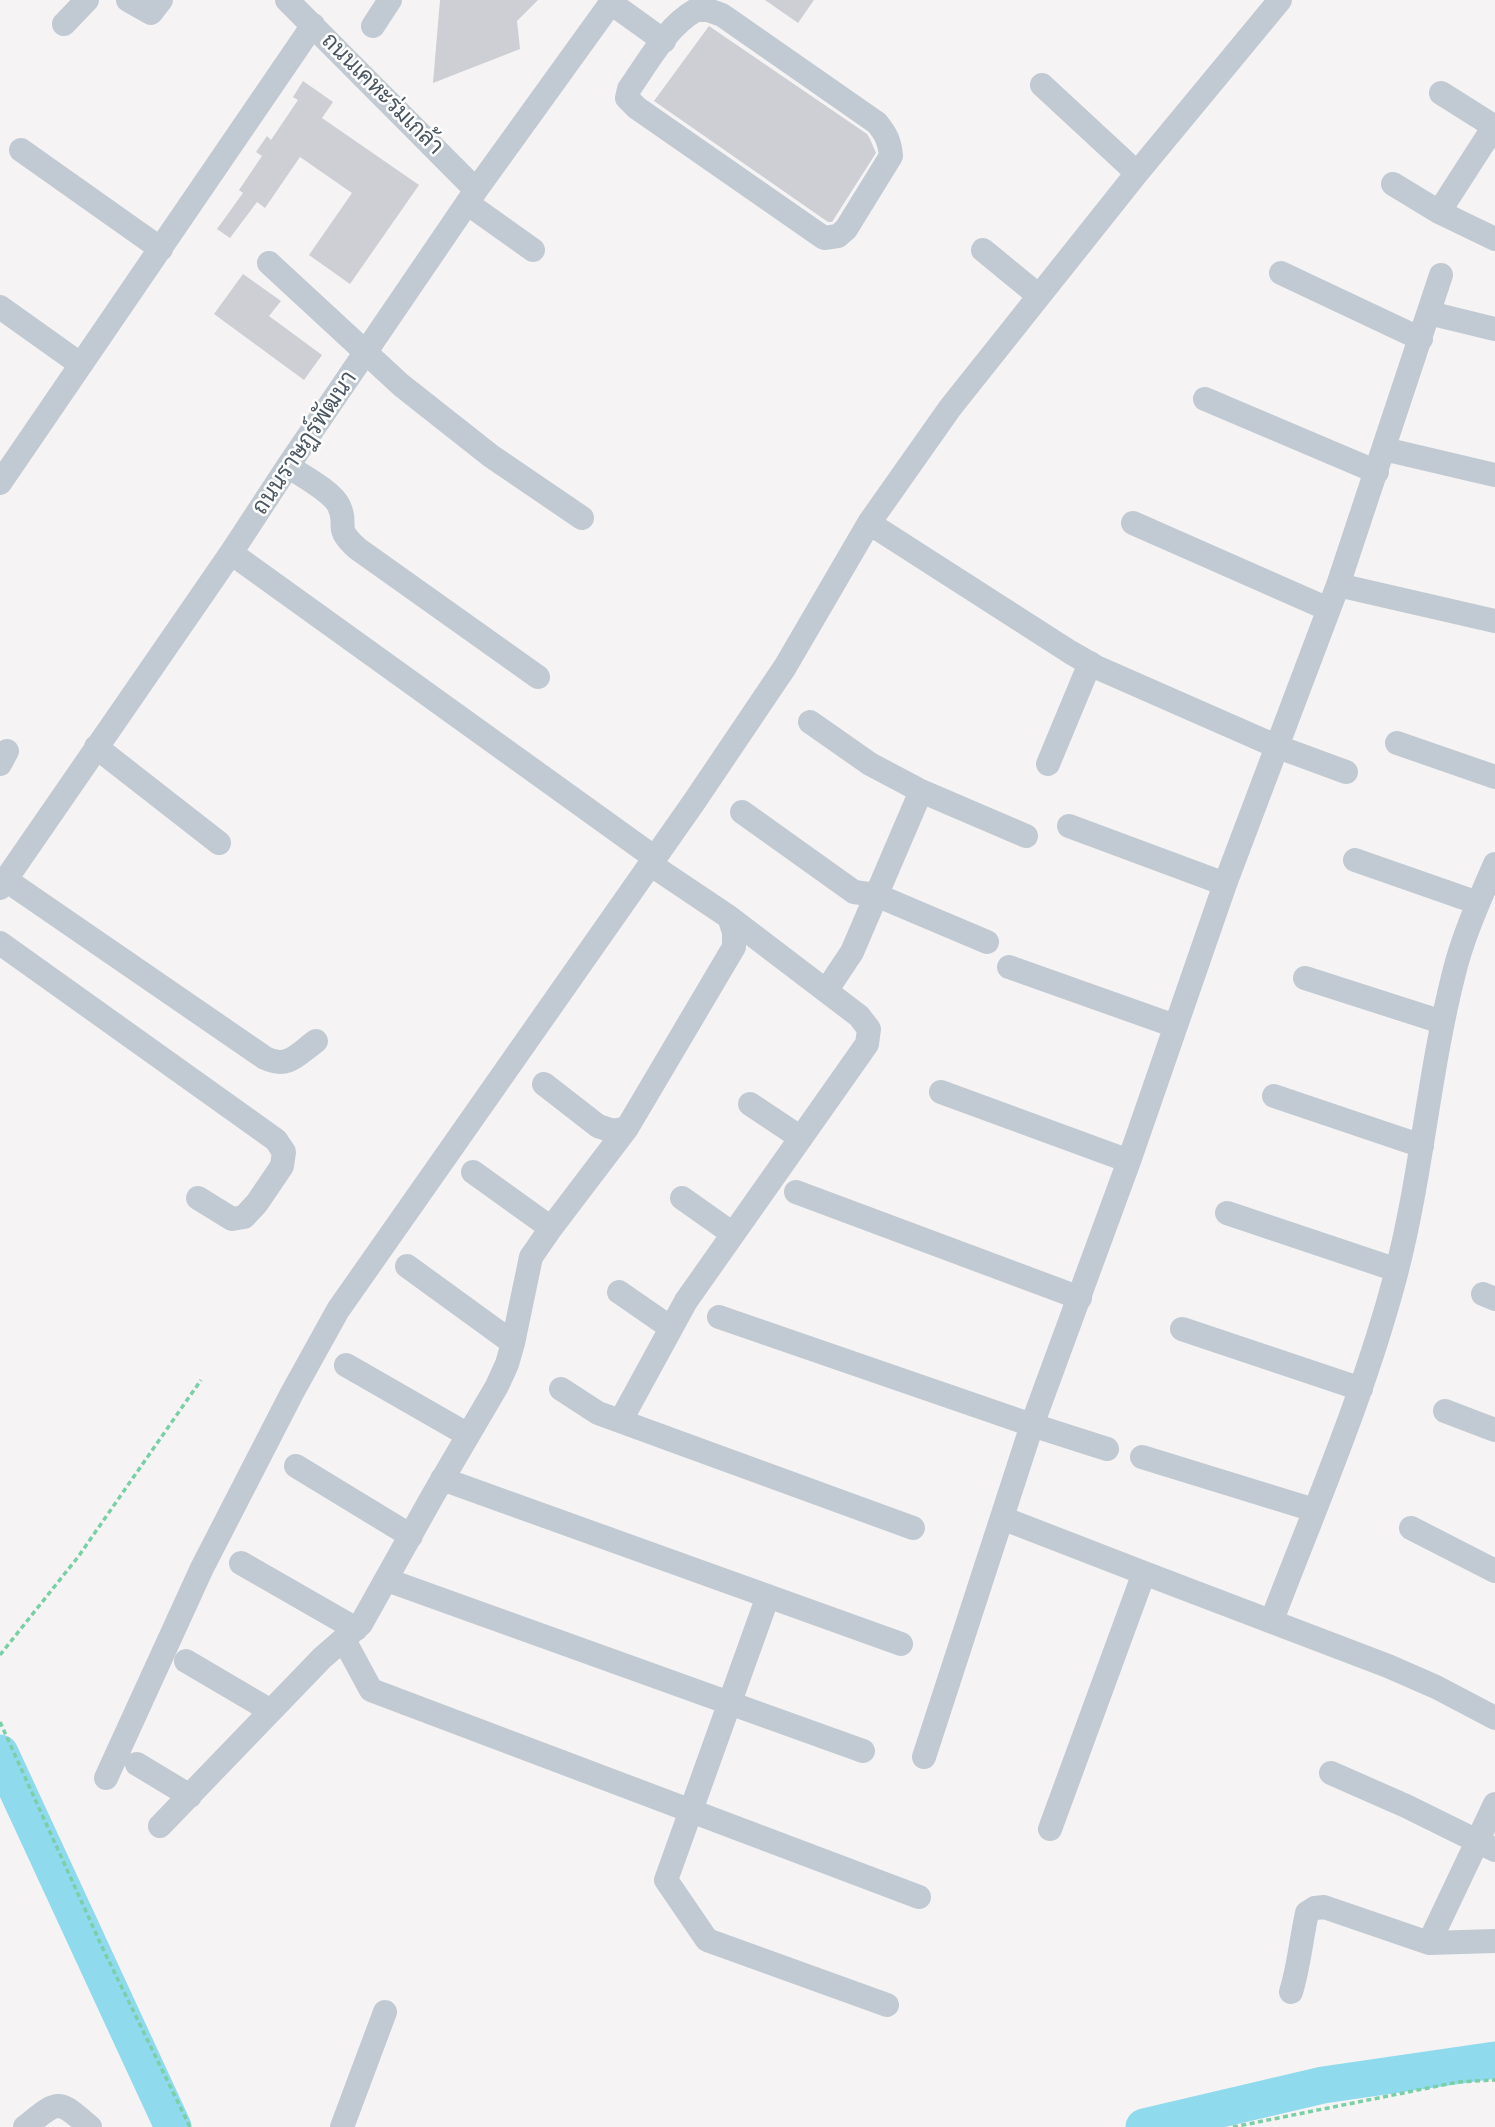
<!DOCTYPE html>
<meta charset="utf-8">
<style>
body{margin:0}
canvas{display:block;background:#f5f3f3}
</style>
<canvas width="1495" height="2127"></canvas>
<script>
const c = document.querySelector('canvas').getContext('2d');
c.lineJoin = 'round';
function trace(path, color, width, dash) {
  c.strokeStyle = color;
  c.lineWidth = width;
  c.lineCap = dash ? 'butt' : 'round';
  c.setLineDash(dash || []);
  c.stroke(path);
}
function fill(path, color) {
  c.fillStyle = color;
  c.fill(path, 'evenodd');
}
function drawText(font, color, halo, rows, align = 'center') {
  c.font = font + ' "Fira Sans Condensed",Sarabun,sans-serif';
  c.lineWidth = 5;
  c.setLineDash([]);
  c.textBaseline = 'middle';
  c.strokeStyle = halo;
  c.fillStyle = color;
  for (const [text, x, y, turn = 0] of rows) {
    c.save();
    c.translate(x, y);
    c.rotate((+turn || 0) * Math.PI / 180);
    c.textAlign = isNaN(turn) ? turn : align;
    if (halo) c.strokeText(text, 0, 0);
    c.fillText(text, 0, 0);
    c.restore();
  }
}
trace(new Path2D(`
 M0,1753L173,2127
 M1144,2127L1323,2085L1495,2060`), '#90daee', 37);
fill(new Path2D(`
 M440,0H538L517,21L520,49L433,83Z
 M765,0H814L798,23Z
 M709,26L867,134L870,139L876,153L832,222H828L654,101Z
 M303,81L333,102L322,118L419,185L350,284L309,255L352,193L300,157L265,208L257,202L230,238L217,229L243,193L239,190L262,156L256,152L267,136L271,140L298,100L293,97Z
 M243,274L281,301L269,316L322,355L304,380L214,314Z`), '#cdcfd5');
trace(new Path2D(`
 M0,1655L78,1557L201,1380
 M0,1722L103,1949L190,2127
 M1233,2127L1458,2082L1495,2080`), '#7ad0a6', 3.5, [5, 3.5]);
trace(new Path2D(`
 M128,0L151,13L161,0
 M287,0L476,190
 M611,3L664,41
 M696,10H708L722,15L877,123C886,134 890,142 891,156L846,229L838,236L824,238L637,108L627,98L629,89C648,62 667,26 696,10Z
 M64,24L87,0
 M373,26L390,0
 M1042,85L1137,173
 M1441,93L1495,127
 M21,150L161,249
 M1393,184L1439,212L1495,239
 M467,203L533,250
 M1439,212L1495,125
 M983,250L1039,296
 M269,263L401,385L491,456L582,518
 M1281,273L1421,339
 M0,307L80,364
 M1429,313L1495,329
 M1205,399L1377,472
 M1384,449L1495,475
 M288,466C302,476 332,491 339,506C349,527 332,526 358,549L538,677
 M0,483L313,25
 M869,523L1070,652L1096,667L1278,747L1346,772
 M1133,523L1328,609
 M231,553L655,858
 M1338,585L1495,621
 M810,722L870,764L921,791L1026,836
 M1397,743L1495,777
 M96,747L219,843
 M0,764L7,751
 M1048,764L1090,663
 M742,812L854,892L876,895L987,942
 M1069,826L1225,884
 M1355,860L1478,903
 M6,880L265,1058C288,1069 297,1055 316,1041
 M0,888L231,553L288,466L476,190L613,0
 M0,943L276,1140L284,1152L282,1166L257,1203L244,1217L232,1219L198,1198
 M1009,967L1175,1026
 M1305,978L1442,1022
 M826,991L852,952L921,791
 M544,1084L598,1126L613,1131L627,1128L734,947V932L729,917L650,864
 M941,1092L1129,1161
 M1274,1096L1422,1146
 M750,1104L801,1138
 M473,1172L551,1228
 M796,1192L1080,1298
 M682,1198L733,1234
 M1227,1213L1397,1270
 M407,1266L513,1343
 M619,1292L671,1328
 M1483,1294L1495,1299
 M719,1317L1032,1425L1107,1449
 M1182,1329L1361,1389
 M346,1365L468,1435
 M561,1389L598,1413L913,1528
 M1445,1411L1495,1430
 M621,1420L686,1301L867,1044L869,1029L859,1016L729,917
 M1142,1457L1314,1510
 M296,1466L411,1536
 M442,1479L901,1644
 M1002,1518L1144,1573
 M1411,1528L1495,1571
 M241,1563L356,1629
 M387,1580L863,1751
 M768,1596L666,1880L707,1940L887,2005
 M1272,1620C1316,1505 1366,1390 1397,1270C1422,1172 1429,1071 1454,973C1463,936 1480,899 1495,864
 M344,1640L371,1690L919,1897
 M186,1661L271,1711
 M924,1757L1032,1425L1129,1161L1225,884L1338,585L1441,275
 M137,1764L190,1796
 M1331,1773L1406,1806L1495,1850
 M106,1778L202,1568L292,1393L338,1310L694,802L785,667L869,523L950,408L1137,173L1280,0
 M160,1826L322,1658L361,1624L432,1497L497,1386L507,1364L513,1343L531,1257L551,1228L627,1128
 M1050,1829L1144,1573L1388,1666L1436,1687L1495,1718
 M1429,1943L1495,1804
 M1291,1992C1299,1966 1301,1940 1307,1913L1315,1908L1324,1907L1429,1943L1495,1941
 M25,2127C59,2100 57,2098 90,2127
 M342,2127L385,2012`), '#c1cad2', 24);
drawText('23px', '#4a5661', '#fff', [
 ["ถนนเคหะร่มเกล้า",382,94,45],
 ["ถนนราษฏร์พัฒนา",305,443,-56]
]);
</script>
